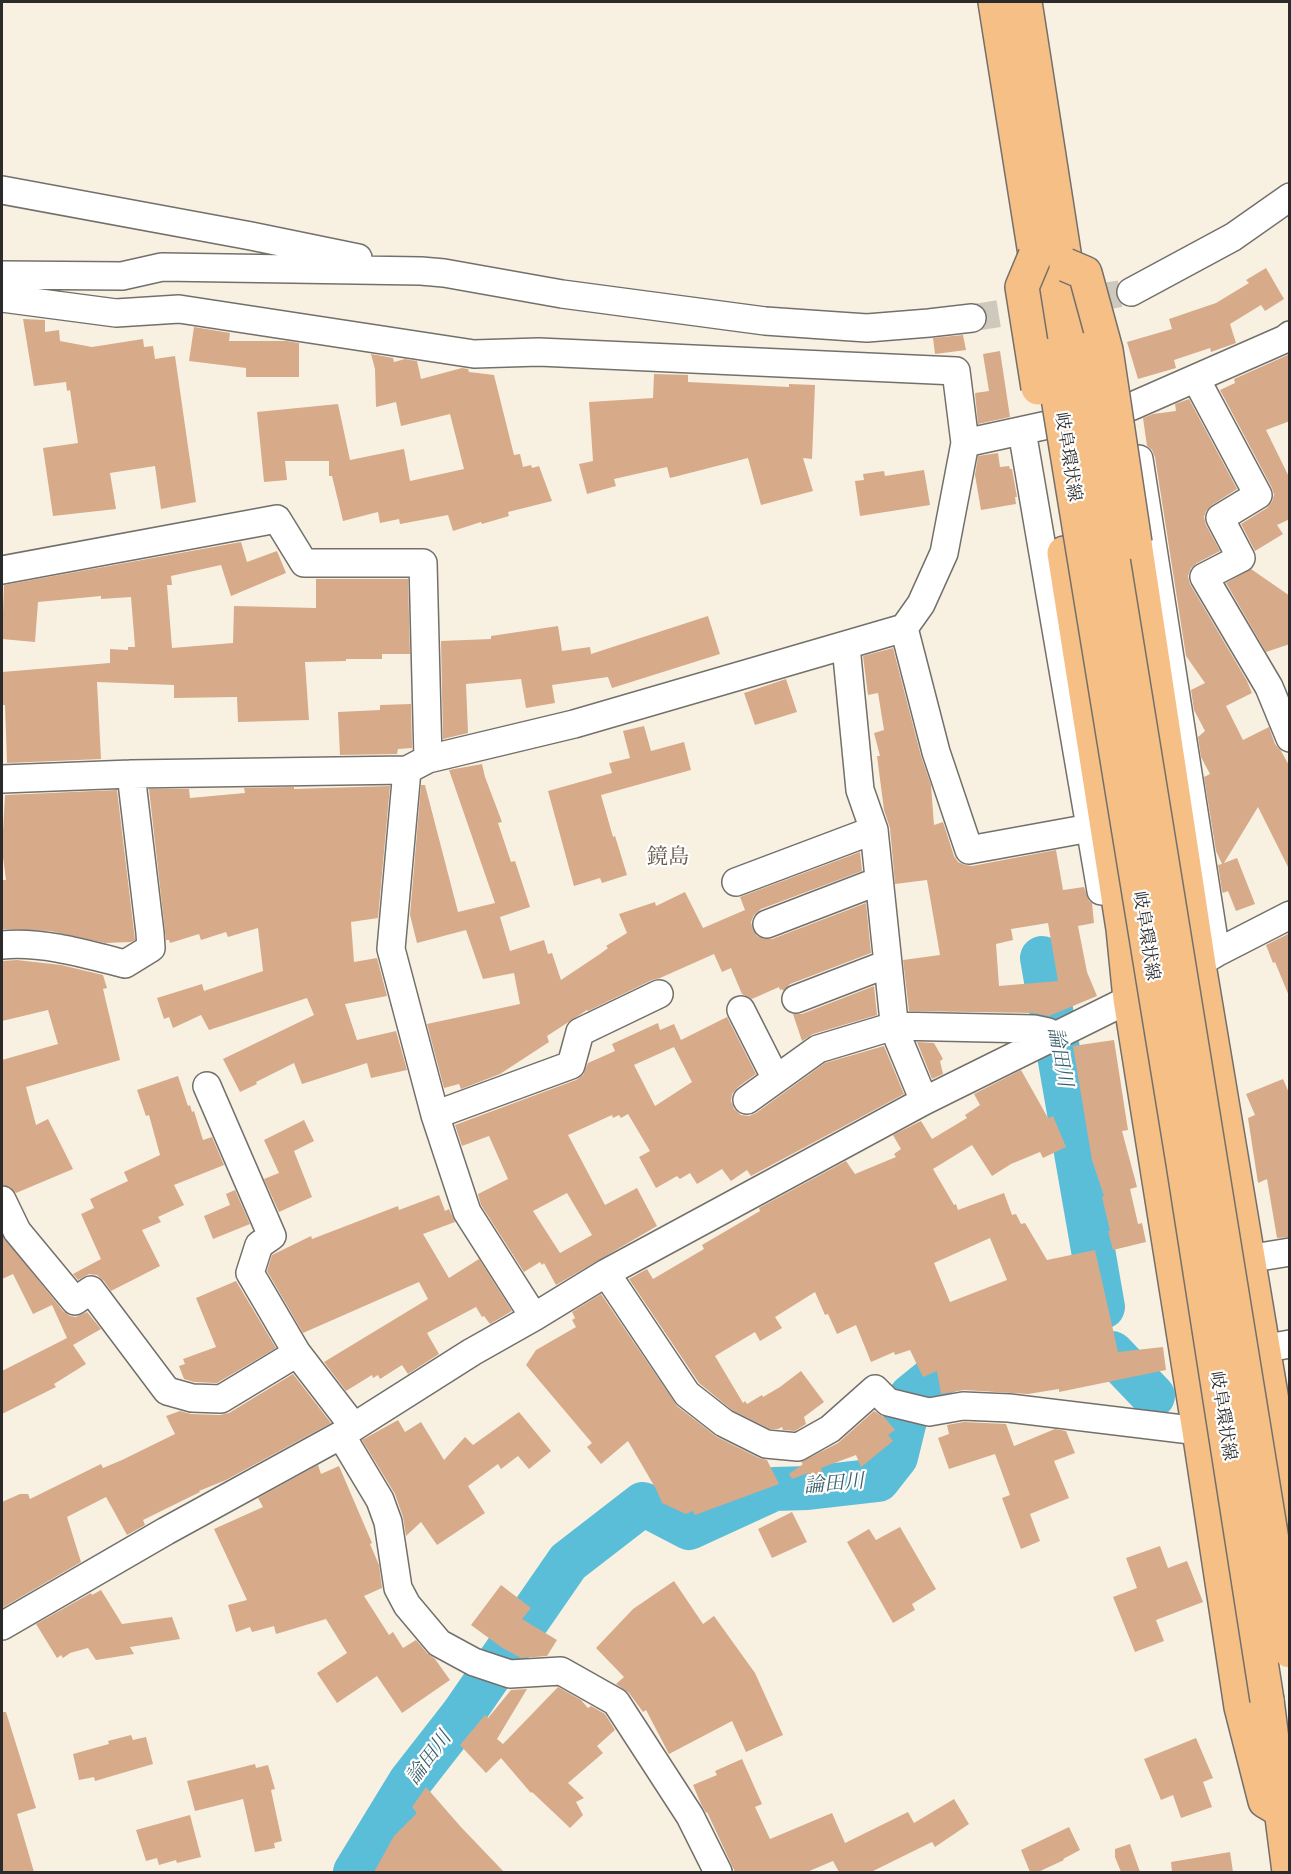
<!DOCTYPE html>
<meta charset="utf-8">
<style>
body{margin:0}
#map{position:relative;width:1291px;height:1874px;overflow:hidden;background:#f8f1e2;font-family:"Libre Caslon Text",serif}
canvas{display:block}
.frame{position:absolute;inset:0;border:3px solid #2b2b2b;pointer-events:none}
</style>
<div id="map">
<canvas width="1291" height="1874"></canvas>
<div class="frame"></div>
</div>
<script>
const c = document.querySelector('canvas').getContext('2d');
c.lineJoin = 'round';
function trace(path, color, width, dash) {
  c.strokeStyle = color;
  c.lineWidth = width;
  c.lineCap = dash ? 'butt' : 'round';
  c.setLineDash(dash || []);
  c.stroke(path);
}
function fill(path, color) {
  c.fillStyle = color;
  c.fill(path, 'evenodd');
}
function drawText(font, color, halo, rows, align = 'center') {
  c.font = font + ' "Libre Caslon Text","Noto Serif JP",serif';
  c.lineWidth = 4.5;
  c.setLineDash([]);
  c.textBaseline = 'middle';
  c.strokeStyle = halo;
  c.fillStyle = color;
  for (const [text, x, y, turn = 0] of rows) {
    c.save();
    c.translate(x, y);
    c.rotate((+turn || 0) * Math.PI / 180);
    c.textAlign = isNaN(turn) ? turn : align;
    if (halo) c.strokeText(text, 0, 0);
    c.fillText(text, 0, 0);
    c.restore();
  }
}
trace(new Path2D(`
 M1042,958L1103,1307
 M1112,1353L1153,1396
 M355,1872L410,1782L463,1714L568,1562L643,1504L689,1528L774,1489L808,1488L878,1480L896,1457L911,1396L937,1375L972,1361L996,1360`), '#5bbed9', 44);
fill(new Path2D(`
 M1266,268L1284,299L1265,311L1261,305L1230,324L1236,343L1211,352L1210,348L1174,360L1176,368L1138,379L1127,342L1172,329L1169,319L1216,303L1249,283L1246,280Z
 M23,319L45,320V332L59,330L60,341L92,347L143,339L144,347L153,346L155,359L175,356L196,502L161,509L155,466L110,473L116,509L53,516L43,448L78,443L70,390L67,391L66,382L34,386Z
 M194,327L230,333L229,341H287L299,343V377H246V368L189,361Z
 M963,335L966,350L935,354L933,338Z
 M1000,351L1010,417L978,424L975,393L989,391L983,354Z
 M371,354L393,358L394,362L405,359L417,361L421,379L462,368L468,369L469,372L494,375L514,455L520,454L523,467L531,465L532,468L539,466L552,501L508,512L509,516L482,524L481,522L453,531L448,515L400,524L399,519L380,523L378,512L343,521L332,476H329V461H285L287,480L264,482L257,412L338,404L350,460L404,449L410,481L464,469L450,414L401,426L396,402L376,407L375,369Z
 M1290,354V421L1266,430L1290,479V519L1277,525L1283,534L1255,551L1241,524L1267,508L1272,502L1274,495L1272,488L1220,390L1235,383L1234,379Z
 M654,374L688,375V382L789,387V384L815,385L812,459L803,458L813,491L761,505L748,458L670,478L667,467L614,479L616,486L587,494L579,464L593,461L589,402L653,398Z
 M1189,399L1237,489L1212,505L1206,511L1204,517L1206,525L1220,551L1197,563L1191,568L1188,576L1190,584L1247,681L1252,693L1226,706L1243,740L1269,727L1275,744L1281,751L1290,767V871L1258,807L1224,863L1237,858L1255,904L1236,911L1228,891L1223,893L1222,891L1218,865L1222,864L1216,851L1204,777L1210,774L1201,757L1198,737L1205,731L1194,710L1191,690L1205,683L1186,656L1155,457L1152,450L1147,446L1143,418L1153,414L1176,411L1175,404Z
 M998,453L1000,467L1009,466L1010,469H1012L1017,497H1015L1016,504L981,510L975,475L978,456Z
 M924,470L930,505L860,516L855,481L864,480L863,474L884,471L885,476Z
 M241,542L247,562L277,551L286,573L231,596L221,565L171,576L172,585H167L172,648L233,643L234,606L316,608V579H408L410,654H382V659H346V661L305,662L309,720L238,722L237,697L174,698V685L97,682L101,759L7,763L5,705H2V672L110,663V649L128,650V647H135L131,597L101,599V596L38,602L35,642L2,639L4,585Z
 M1251,569L1290,596V644L1266,652L1226,583Z
 M708,616L720,654L612,688L608,677L552,685L555,703L526,708L521,679L466,684L468,733L443,739L441,641L491,639V636L558,626L562,651L590,647L591,654Z
 M893,648L921,756L931,785L934,825L943,822L954,856L958,862L965,865L972,866L1056,850L1063,890L1084,887L1089,901L1092,903L1094,923L1078,926L1087,972L1097,996L1049,1016L1034,1013L909,1011L903,960L940,955L927,880L895,884L890,828L884,810L877,756H880L874,733L884,730L878,693L868,695L863,656ZM1048,923L1058,981L999,986L996,944L1013,940L1011,929Z
 M786,679L797,712L755,725L744,693Z
 M411,704L412,748L398,749L397,754L340,755L338,712L380,710V705Z
 M644,726L651,751L684,742L691,770L601,795L613,837L615,836L627,875L602,883L600,878L574,886L548,791L612,773L609,763L630,758L623,731Z
 M482,764L485,777L502,822L498,823L511,862L515,861L530,907L500,917L510,951L544,940L548,954L552,953L561,980L600,954L608,948L606,946L627,933L619,914L655,902L656,906L685,892L703,928L745,910L740,897L860,852L862,871L761,909L754,915L751,922L753,930L757,936L764,939H772L866,903L871,953L790,984L783,991L782,989L780,990L779,987L752,999L742,994L731,968L722,972L714,954L660,978L652,980L588,1011L587,1010L547,1036L549,1042L500,1074L461,1089L459,1084L444,1088L427,1024L520,1004L514,973L483,979L466,930L417,943L410,915L421,785H425L458,912L495,903L449,770Z
 M390,786L378,918L351,922L354,962L377,958L387,996L345,1004L357,1040L396,1031L407,1070L371,1078L367,1063L302,1084L294,1063L256,1082L257,1084L240,1092L223,1059L314,1015L307,998L209,1030L201,1015L173,1028L169,1017L164,1019L157,998L202,984L204,991L263,971L258,928L228,937L226,932L201,940L199,934L170,943L169,940H166L149,789H189L190,798L245,793L244,788L294,787V789Z
 M117,790L135,940L131,942L105,943L50,931L2,929V880H6L2,850L5,795Z
 M1290,933V996H1289L1275,962L1273,963L1266,945Z
 M17,960L61,965L103,975L107,988L103,989L120,1060L26,1087L36,1125L48,1119L73,1169L16,1193L10,1187L2,1185V1060L58,1044L48,1010L2,1021V961Z
 M874,986L877,1015L813,1034L802,1041L793,1014H802Z
 M727,1017L756,1074L738,1087L732,1094L731,1101L734,1109L741,1115L749,1116L756,1113L825,1063L884,1046L904,1094L751,1176L747,1170L731,1181L722,1169L697,1184L690,1173L680,1179L677,1176L656,1188L639,1157L650,1151L628,1114L621,1118L619,1115L613,1118L612,1115L568,1135L605,1205L637,1188L657,1226L556,1285L544,1263L542,1265L540,1262L524,1272L481,1205L478,1194L508,1179L489,1136L462,1146L455,1125L576,1080L583,1075L588,1063L615,1051L612,1044L658,1023L660,1030L674,1024L681,1040ZM674,1047L692,1082L655,1106L634,1065ZM567,1193L592,1235L560,1253L533,1211Z
 M1114,1040L1128,1130L1122,1131L1137,1187L1130,1189L1138,1224L1142,1223L1146,1242L1113,1250L1108,1231H1110L1102,1197L1104,1196L1092,1160L1073,1046Z
 M917,1042L934,1043L943,1059L940,1061L943,1074L932,1079Z
 M1021,1070L1048,1118L1053,1116L1066,1147L1043,1158L1040,1152L1011,1164L992,1176L972,1145L933,1169L954,1205L956,1204L958,1210L1004,1193L1012,1215L1016,1214L1021,1224L1025,1223L1047,1260L1095,1250L1118,1352L1163,1347L1166,1370L1059,1392V1389L1028,1394L964,1390L941,1394L937,1371L923,1377L910,1350L895,1355L894,1352L871,1362L856,1325L837,1334L828,1314L825,1315L815,1292L775,1317L782,1328L760,1341L755,1332L715,1356L743,1403L745,1401L747,1404L762,1395L763,1397L780,1387L801,1371L824,1402L804,1417L806,1424L795,1431L783,1430L782,1427L778,1429H770L732,1410L699,1383L629,1279L647,1269L653,1279L704,1249L702,1245L760,1211L759,1208L846,1161L855,1174L896,1157L894,1154L901,1149L893,1135L921,1121L932,1139L967,1118L965,1115L980,1105L974,1094ZM990,1238L1007,1280L950,1302L934,1263Z
 M178,1076L188,1106L190,1105L192,1112L194,1111L203,1140L212,1137L224,1165L174,1185L184,1205L158,1217L161,1222L142,1230L160,1266L111,1291L104,1281L97,1275L89,1274L78,1280L73,1274L101,1259L81,1214L94,1208L90,1199L128,1181L124,1172L160,1155L149,1115L146,1116L137,1090Z
 M1283,1079L1290,1095V1237L1277,1238L1267,1179L1258,1183L1248,1118L1255,1115L1246,1094Z
 M304,1120L314,1141L294,1151L312,1197L279,1212L264,1179L279,1173L264,1140Z
 M235,1190L250,1224L213,1239L204,1216L230,1205L226,1194Z
 M439,1195L445,1211L449,1209L455,1222L423,1234L449,1278L479,1259L512,1311L490,1324L484,1316L482,1317L476,1307L427,1333L439,1354L408,1374L402,1365L380,1379L378,1375L373,1378L372,1375L346,1391L324,1362L428,1299L419,1282L303,1333L267,1271L272,1255L311,1236L312,1239L398,1206L399,1210Z
 M2,1235L63,1311L70,1316L76,1317L87,1312L101,1329L73,1345L86,1364L54,1384L56,1387L2,1414V1371L67,1338L52,1305L33,1314L13,1274L2,1279Z
 M236,1281L276,1348L217,1383L194,1382L184,1379L179,1366L185,1364L183,1359L216,1347L196,1298Z
 M601,1294L677,1406L717,1437L759,1458L767,1460L779,1484L695,1515L693,1511L686,1514L662,1503L656,1489L628,1441L601,1464L587,1447L592,1443L526,1365L536,1350L576,1327L572,1320L575,1318L572,1312Z
 M293,1374L331,1423L226,1480L199,1491L200,1492L143,1520L145,1525L127,1535L106,1497L67,1517L81,1562L2,1608V1502L20,1494H28L30,1499L101,1464L103,1468L122,1460L175,1434L166,1416L180,1411L191,1414L220,1415L229,1413Z
 M874,1411L885,1418L895,1430L888,1435L893,1441L861,1467L856,1455L821,1468L828,1491L820,1495L808,1473L792,1479L789,1474L803,1464L801,1462L838,1443Z
 M519,1412L551,1451L529,1469L518,1456L501,1469L498,1464L468,1486L485,1513L437,1545L421,1522L406,1536L403,1517L395,1494L362,1440L398,1420L405,1432L421,1422L444,1460L465,1437L473,1445Z
 M964,1422L1006,1424L1014,1446L1055,1429L1066,1431L1075,1453L1054,1461L1069,1498L1030,1514L1040,1541L1021,1549L1002,1498L1010,1495L995,1454L949,1469L938,1438L949,1434L947,1425Z
 M318,1465L321,1474L339,1466L372,1543L370,1544L379,1565L382,1588L364,1596L389,1635L393,1632L403,1648L416,1640L427,1653L435,1659L450,1680L402,1713L377,1676L337,1703L317,1673L347,1653L326,1619L276,1634L274,1626L252,1632L250,1627L236,1632L228,1605L247,1600L214,1529L263,1507L258,1498Z
 M792,1512L807,1542L772,1558L758,1529Z
 M900,1527L936,1589L912,1604L915,1610L893,1623L847,1542L869,1529L876,1540Z
 M1160,1546L1168,1568L1187,1561L1203,1602L1156,1620L1164,1641L1135,1652L1113,1597L1137,1588L1126,1558Z
 M674,1581L703,1624L714,1616L755,1673L783,1735L746,1752L732,1721L669,1754L646,1710L643,1712L629,1693L616,1684L624,1677L596,1648L633,1609Z
 M501,1585L531,1608L522,1619L557,1640L547,1656L521,1658L501,1647L471,1625Z
 M101,1590L122,1624L172,1617L180,1639L130,1647L134,1654L96,1660L88,1648L70,1653L63,1658L61,1655L57,1658L36,1624L91,1593L92,1595Z
 M558,1687L581,1700L588,1708L591,1706L605,1714L615,1730L597,1746L603,1753L568,1783L584,1798L576,1802L583,1815L570,1828L532,1792L531,1793L501,1758L486,1773L460,1745L485,1715L488,1718L511,1690L527,1689L497,1739L503,1744Z
 M2,1712H6L36,1808L17,1814L34,1872H2Z
 M131,1735L133,1740L146,1737L153,1764L95,1781L94,1777L79,1780L73,1754L109,1744L108,1741Z
 M1196,1738L1213,1778L1203,1782L1212,1807L1181,1818L1173,1795L1161,1800L1144,1759Z
 M742,1759L762,1804L755,1807L770,1839L832,1813L845,1843L908,1812L914,1823L954,1799L969,1824L935,1847L932,1842L871,1872H839L833,1861L807,1872H735L707,1812L706,1813L701,1804L693,1785L717,1775L715,1771Z
 M255,1764L256,1768L268,1765L275,1789L271,1790L282,1841L274,1843L275,1848L255,1852L243,1799L195,1811L187,1781Z
 M426,1787L460,1826L504,1872H374L394,1836L417,1813L412,1807Z
 M190,1815L201,1857L177,1863L176,1860L159,1865L157,1858L146,1861L136,1830Z
 M1069,1827L1080,1850L1063,1859L1064,1860L1038,1872H1030L1021,1850Z
 M1130,1844L1140,1872H1121L1115,1857V1849Z
 M1230,1852L1233,1872H1172L1171,1862Z`), '#d7aa8a');
trace(new Path2D(`
 M972,318L1131,292`), '#cfc9bd', 27, [27, 14]);
const street = new Path2D(`
 M2,190L251,236L358,258
 M2,275L122,276L162,267L421,271L444,273L562,294L765,321L867,328L929,323L972,318
 M1131,292L1233,237L1290,197
 M2,298L116,313L179,309L474,354L539,352L956,371L965,443L944,553L921,604L904,628L574,724L428,759L407,770L131,774L2,779
 M1196,379L1258,495L1220,518L1241,558L1204,577L1269,687L1290,738
 M1022,431L1101,891
 M965,443L1130,407L1285,339L1290,335
 M1139,459L1216,953
 M2,570L277,519L304,563H423L428,759
 M904,628L936,752L969,850L1090,828
 M846,646L860,790L874,830L895,1031L924,1101
 M407,770L391,949L435,1115L467,1212L534,1317
 M736,882L874,830
 M767,924L879,881
 M2,945C42,941 86,954 125,964L151,948L150,933L131,774
 M1182,973L1216,953L1290,915
 M796,999L887,964
 M741,1010L776,1079
 M207,1086L272,1236L259,1245L250,1273L297,1353
 M747,1100L818,1049L894,1026L1034,1029L1048,1032L1049,1038
 M435,1115L571,1065L580,1032L659,994
 M2,1200L17,1231L75,1301L91,1290L167,1391L192,1398L221,1399L297,1353L354,1427
 M1247,1259L1290,1252
 M606,1273L687,1394L724,1423L766,1444L798,1447L830,1429L875,1389L888,1402L929,1412L963,1406L1009,1408L1199,1431
 M1262,1349L1290,1344
 M341,1435L380,1500L388,1522L398,1588L407,1605L439,1643L474,1662L510,1674L561,1671L616,1702L690,1816L718,1872
 M2,1626L166,1531L341,1435L472,1352L534,1317L606,1273L924,1101L1148,990`);
const primary = new Path2D(`
 M995,2L1051,355
 M1025,2L1079,349
 M1135,543L1199,965L1290,1508
 M1064,553L1123,929L1130,999L1199,1431L1241,1707L1265,1801L1280,1810
 M1267,1700L1289,1872`);
trace(street, '#73706b', 30);
trace(primary, '#73706b', 36);
trace(street, '#fff', 27);
trace(primary, '#f5bf86', 33);
const primaryBridge = new Path2D(`
 M1035,256L1022,287L1038,388
 M1066,265L1085,273L1106,350L1135,543
 M1079,349L1290,1651
 M1051,355L1183,1163L1267,1700`);
trace(primaryBridge, '#73706b', 36, []);
trace(primaryBridge, '#f5bf86', 33);
drawText('18px', '#2b2b2b', '#fff', [
 ["岐阜環状線",1068,457,81],
 ["岐阜環状線",1146,936,81],
 ["岐阜環状線",1223,1416,81]
]);
drawText('italic 20px', '#3c5e68', '#fff', [
 ["論田川",1060,1057,80],
 ["論田川",834,1484,-5],
 ["論田川",429,1758,-53]
]);
drawText('21px', '#67574c', '#fff', [
 ["鏡島",668,857]
]);
</script>
